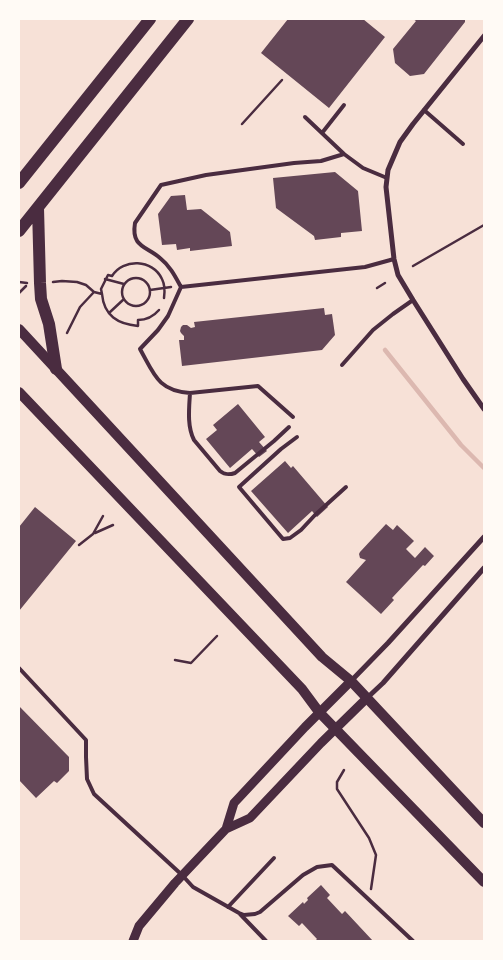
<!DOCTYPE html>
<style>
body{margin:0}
#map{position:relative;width:503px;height:960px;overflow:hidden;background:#f7e1d7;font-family:"PT Sans Narrow",sans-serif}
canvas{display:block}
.frame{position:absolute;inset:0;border:20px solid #fffaf5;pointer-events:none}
</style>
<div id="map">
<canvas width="503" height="960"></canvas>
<div class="frame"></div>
</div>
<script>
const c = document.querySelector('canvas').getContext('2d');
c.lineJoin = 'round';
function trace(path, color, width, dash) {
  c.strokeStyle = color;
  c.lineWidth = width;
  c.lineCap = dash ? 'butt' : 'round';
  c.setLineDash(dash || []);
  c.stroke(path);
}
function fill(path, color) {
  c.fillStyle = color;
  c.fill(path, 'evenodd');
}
trace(new Path2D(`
 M385,350L461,445L484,468`), '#dcb8b0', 4.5);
fill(new Path2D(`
 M288,19H363L385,37L329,108L261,53Z
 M413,19H465V22L424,74L410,76L395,63L393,49L416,21Z
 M335,172L358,191L362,231L341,233V237L315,240L314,236L276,208L273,178Z
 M185,195L187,210L201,209L230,232L232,246L190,251V248L177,250L176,244L162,245L158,214L171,196Z
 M324,308L325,315L332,314L335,335L322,350L182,366L179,340H184V336L181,333L180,331L181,327L183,325H187L191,328L195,327L194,322Z
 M238,404L265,437L259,442L267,451L259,457L252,449L230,468L206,439L217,430L213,425Z
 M285,461L291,468L293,466L328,507L317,517L312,511L288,533L251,491Z
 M35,507L76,541L19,611V527Z
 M386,524L393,530L397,525L414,541L406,549L415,558L425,547L434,556L425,566L423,565L392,598L394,600L381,614L346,582L366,560L360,558L359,554L360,552Z
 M19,706L69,757V771L57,783L54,781L36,798L19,780Z
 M321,885L330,895L327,898L342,914L345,911L373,941H315L317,939L302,923L299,926L288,916L303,902L304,904L308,900L307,898Z`), '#644757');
trace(new Path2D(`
 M242,124L282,80
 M413,266L484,225
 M122 292a14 14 0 1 1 28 0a14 14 0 1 1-28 0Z
 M105,279L124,284
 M19,282L27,283
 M53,282L62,281L77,282L86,285L94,292L102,294C104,316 118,324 138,326V320C147,320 153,317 159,310
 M377,288L385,283
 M150,290L171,287
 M19,293L26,286
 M102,294L101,289L108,275L112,276C123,258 153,259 162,279C165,285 165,291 164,298
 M109,313L124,299
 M67,333L80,307L94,292
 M95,533L113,525
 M79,545L93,534L103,516
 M175,660L191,663L217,636
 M344,770L337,782V789L369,838L376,855L371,889`), '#4a2c40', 2.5);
trace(new Path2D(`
 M424,110L463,144
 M305,117L344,154
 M322,133L344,105
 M181,287C175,276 170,266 160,258C146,246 131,247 135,223L161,185L206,175L294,163L321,161L344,154L363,168L387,178
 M342,365L373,330L393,314L413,300
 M190,393C189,409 187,426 194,440L220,471C225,475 229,475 235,473L274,441L289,427
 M293,417L258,386L190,393C158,391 154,374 140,349L158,330L168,316L181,287L365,267L394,259
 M297,437L281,449L239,487L283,539L290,538L301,530L315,515L346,487
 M19,668L86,740V757L87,779L94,794L182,875L193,887L239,913L244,915L255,914L260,912L303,875L317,867L332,865L413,941
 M228,907L274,858
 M240,914L266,941`), '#4a2c40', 4);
trace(new Path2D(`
 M484,36L413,124L400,142L388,170L386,187L394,259L398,275L413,300L463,379L484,409
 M351,681L388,643L484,537
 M367,698L383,683L484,568`), '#4a2c40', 5);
trace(new Path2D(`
 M226,829L234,803L305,727L351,681
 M133,941L139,926L175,883L226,829L250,818L321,743L367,698`), '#4a2c40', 9);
trace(new Path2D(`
 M19,329L322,657L351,681L484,823
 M19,392L302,689L319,712L484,882`), '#4a2c40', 10);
trace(new Path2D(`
 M19,183L150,19
 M38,208L40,283L41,299L49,324L56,369
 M19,231L188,19`), '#4a2c40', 12);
</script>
